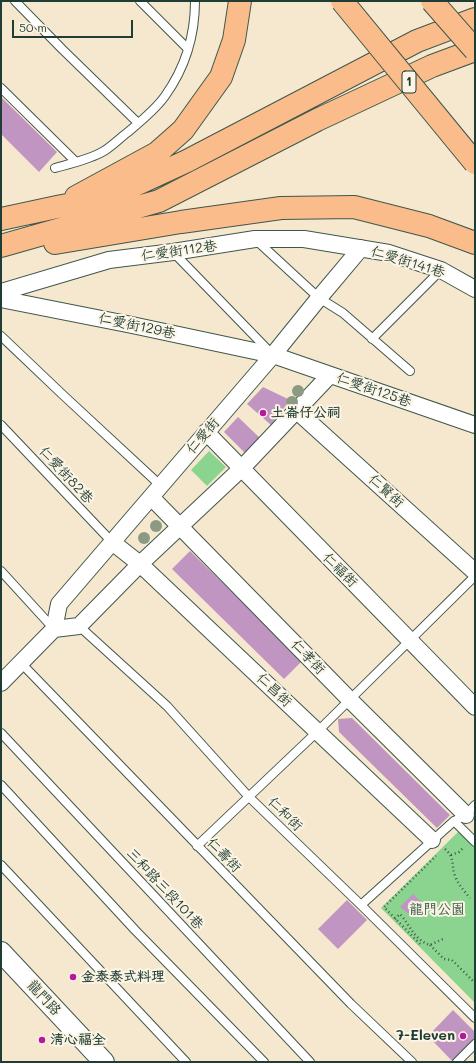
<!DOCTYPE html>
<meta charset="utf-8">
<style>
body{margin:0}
#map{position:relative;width:476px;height:1063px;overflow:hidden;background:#f6e8cf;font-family:Mali,sans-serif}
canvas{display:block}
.frame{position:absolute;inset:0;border:2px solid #1f3d34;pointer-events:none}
.scale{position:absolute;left:12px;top:20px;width:121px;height:18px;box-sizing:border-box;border:2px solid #1f3d34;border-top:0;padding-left:5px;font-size:12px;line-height:14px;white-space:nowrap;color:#1f3d34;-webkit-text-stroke:3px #fcf5e5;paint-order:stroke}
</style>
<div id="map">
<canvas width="476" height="1063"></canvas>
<div class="frame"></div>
<div class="scale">50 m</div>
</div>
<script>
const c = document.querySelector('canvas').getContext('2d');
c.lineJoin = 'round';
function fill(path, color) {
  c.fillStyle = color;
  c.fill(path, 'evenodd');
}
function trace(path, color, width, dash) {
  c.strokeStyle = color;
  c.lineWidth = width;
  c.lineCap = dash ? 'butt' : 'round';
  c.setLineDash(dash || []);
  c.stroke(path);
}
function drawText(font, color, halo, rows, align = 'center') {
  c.font = font + ' Mali,"LXGW WenKai TC",sans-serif';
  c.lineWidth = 4;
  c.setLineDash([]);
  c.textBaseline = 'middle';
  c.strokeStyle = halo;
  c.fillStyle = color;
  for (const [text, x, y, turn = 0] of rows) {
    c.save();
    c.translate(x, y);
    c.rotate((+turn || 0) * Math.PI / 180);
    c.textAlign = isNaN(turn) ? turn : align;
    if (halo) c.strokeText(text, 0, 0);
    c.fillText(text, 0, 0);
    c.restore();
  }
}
fill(new Path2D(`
 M209,451L226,467L207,486L191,470Z
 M459,831L475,848V1003L381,908Z`), '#8bd490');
fill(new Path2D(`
 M1,97L57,152L39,172L1,134Z
 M263,387L290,400L271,425L247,404Z
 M238,417L261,439L247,455L224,432Z
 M190,551L302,661L284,679L172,569Z
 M352,718L450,815L437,828L339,732L338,719Z
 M413,894L421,902L409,914L400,907Z
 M347,900L367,920L338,949L318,929Z
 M453,1010L475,1032V1040L453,1062L428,1036Z`), '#c095c1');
const service = new Path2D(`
 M15,1L62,49L138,123
 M140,1L188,49
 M1,88L76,162
 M55,168C69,164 91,159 104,151C112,146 120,138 128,132C140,122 156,109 165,96C185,68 195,35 195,1
 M256,240L319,298L343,313L410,371
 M173,252L270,352
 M1,336L63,395L160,485
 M372,339L441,270
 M1,425L112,542
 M1,571L54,629
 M79,626L167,706L249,797L361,905L475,1018
 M21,663L351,1004L412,1062
 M1,733L310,1062
 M1,785L135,930L264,1062
 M454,821L475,842
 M197,846L318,731L475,576
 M1,865L186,1062
 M361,905L454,821L466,815L475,805
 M457,1062L475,1044`);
const minor = new Path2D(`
 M1,292L109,260L173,252L255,239H304L389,253L441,270L475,289
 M1,299L132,325L273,355L475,425
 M297,411L475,572
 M206,432L475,707
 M151,497L350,700L466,815
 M112,542L140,564L432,840
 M54,629L79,626L140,564L241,469L330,375
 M1,683L54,629L59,604L273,355L319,298L361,248`);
const tertiary = new Path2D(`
 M1,952L104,1062`);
const motorway = new Path2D(`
 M76,197L157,153L183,130L221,77L234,40L240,1
 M1,219L57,207L109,197L187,161L417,41L475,19
 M55,243L181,222L281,208L354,207L429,226L475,243
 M1,246L159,201L317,120L432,66L475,50`);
trace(service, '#3f574b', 10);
trace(minor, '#3f574b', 18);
trace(tertiary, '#3f574b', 22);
trace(motorway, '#3f574b', 24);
trace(new Path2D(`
 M445,849C455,858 451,864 455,876C458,884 464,891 470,898
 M451,855L459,852L464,847
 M395,919L400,914C411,926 413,939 430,945L443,939
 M420,944L384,907L436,856
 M430,945L444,959L452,960L475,983`), '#3f574b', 2.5, [1, 3]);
trace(service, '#fff', 8);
trace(minor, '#fff', 16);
trace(tertiary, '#fff', 20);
trace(motorway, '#f9bc8a', 22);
const motorwayBridge = new Path2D(`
 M342,1L475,163
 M432,1L475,50`);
trace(motorwayBridge, '#3f574b', 24, []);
trace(motorwayBridge, '#f9bc8a', 22);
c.fillStyle = '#8c9a84';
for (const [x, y] of [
 [298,391],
 [292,402],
 [156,526],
 [144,538]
]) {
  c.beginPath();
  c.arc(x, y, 6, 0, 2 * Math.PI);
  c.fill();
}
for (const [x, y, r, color] of [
 [263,413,4,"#b5179e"],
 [73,977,4,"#b5179e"],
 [463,1036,4,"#b5179e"],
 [42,1040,4,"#b5179e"]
]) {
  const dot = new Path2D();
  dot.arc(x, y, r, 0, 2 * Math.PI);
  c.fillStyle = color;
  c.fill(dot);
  trace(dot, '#fcf5e5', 1.5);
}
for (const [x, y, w] of [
 [409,82,14]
]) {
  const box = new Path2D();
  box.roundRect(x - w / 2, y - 11, w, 22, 3);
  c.fillStyle = '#fcf5e5';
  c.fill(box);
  trace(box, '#1f3d34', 1);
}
drawText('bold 13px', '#1f3d34', null, [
 ["1",409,82]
]);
drawText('14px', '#1f3d34', '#fcf5e5', [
 ["仁愛街112巷",179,251,-8],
 ["仁愛街141巷",408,262,17],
 ["仁愛街129巷",137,326,12],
 ["仁愛街125巷",374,390,19],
 ["仁愛街",203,436,-49],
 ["仁愛街82巷",66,475,47],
 ["仁賢街",386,491,42],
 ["仁福街",340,570,45],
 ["仁孝街",308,657,46],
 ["仁昌街",274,690,43],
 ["仁和街",285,814,44],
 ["仁壽街",224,855,46],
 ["三和路三段101巷",165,889,47],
 ["龍門路",44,998,47]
]);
drawText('bold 14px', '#1f3d34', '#fcf5e5', [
 ["土崙仔公祠",271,413],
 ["金泰泰式料理",81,977],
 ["7-Eleven",455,1036,"right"],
 ["清心福全",50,1040]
], 'left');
drawText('14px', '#355b46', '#fcf5e5', [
 ["龍門公園",437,910]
]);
</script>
